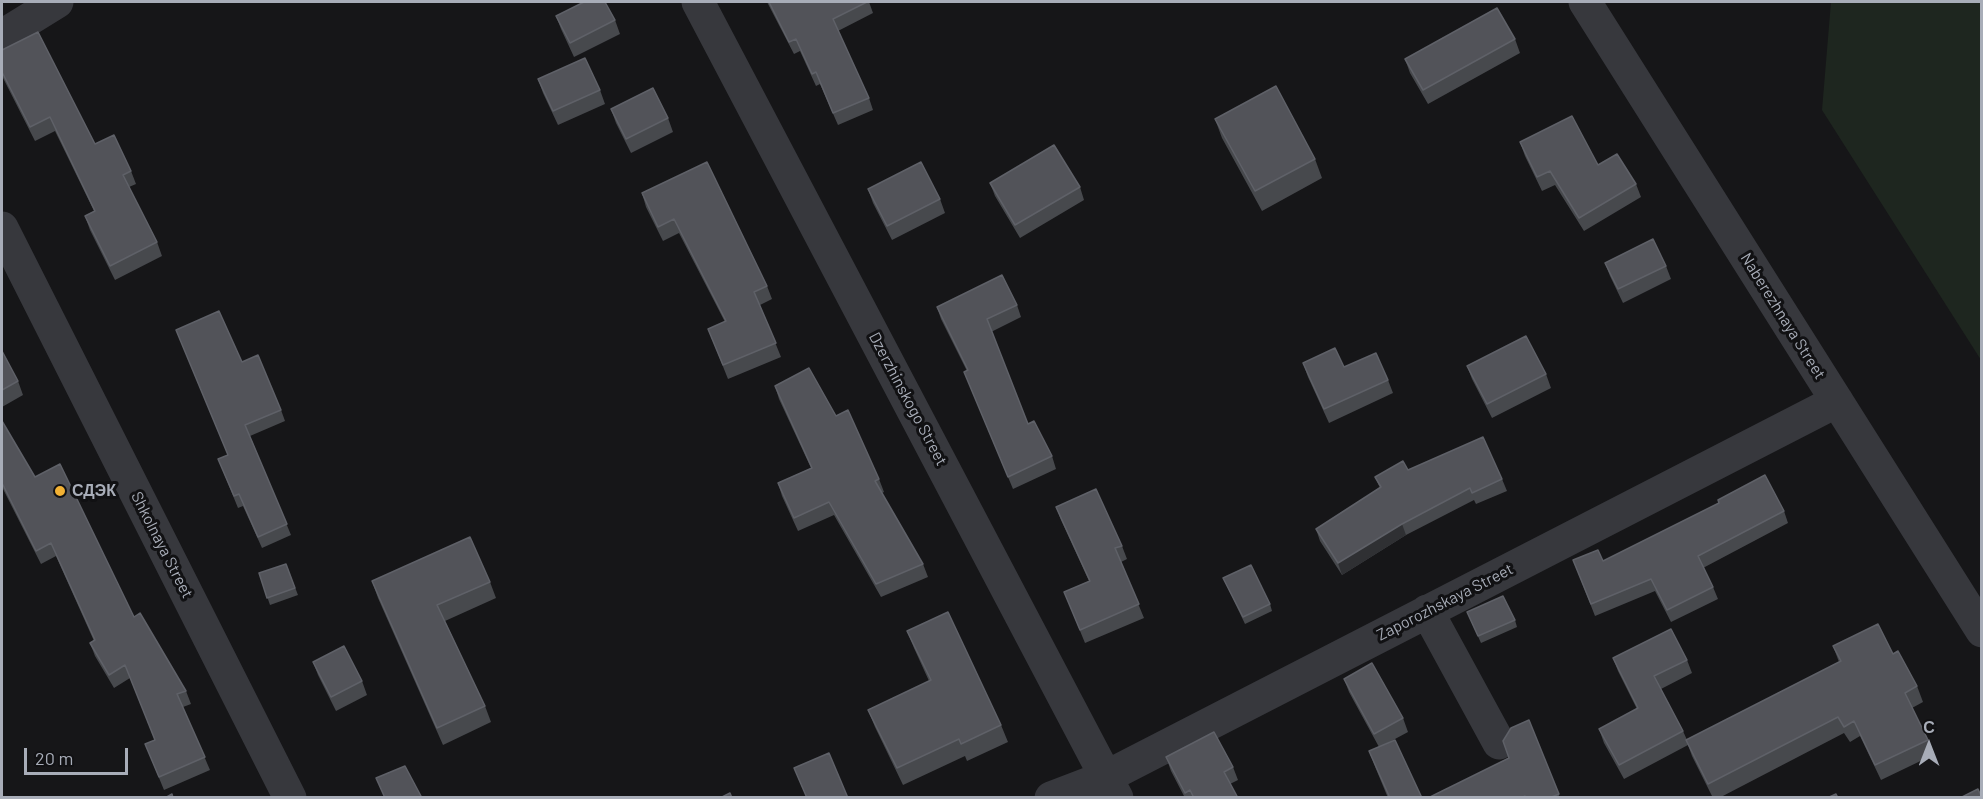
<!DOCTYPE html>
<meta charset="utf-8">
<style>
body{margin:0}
#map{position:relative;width:1983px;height:799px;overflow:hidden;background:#161618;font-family:Barlow,sans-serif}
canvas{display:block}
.frame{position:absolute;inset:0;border:3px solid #a8adb8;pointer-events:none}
.north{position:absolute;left:1899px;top:715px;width:60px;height:60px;-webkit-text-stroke:4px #111113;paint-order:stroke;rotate:0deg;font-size:16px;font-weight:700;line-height:24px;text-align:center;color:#a8adb8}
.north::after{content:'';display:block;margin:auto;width:21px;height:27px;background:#a8adb8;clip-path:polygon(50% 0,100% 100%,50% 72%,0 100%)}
.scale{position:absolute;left:24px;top:748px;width:104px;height:27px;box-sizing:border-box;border:3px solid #a8adb8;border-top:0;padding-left:8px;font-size:18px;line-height:21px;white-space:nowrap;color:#a8adb8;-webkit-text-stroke:4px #111113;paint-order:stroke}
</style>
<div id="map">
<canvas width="1983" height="799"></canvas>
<div class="frame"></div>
<div class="north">С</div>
<div class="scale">20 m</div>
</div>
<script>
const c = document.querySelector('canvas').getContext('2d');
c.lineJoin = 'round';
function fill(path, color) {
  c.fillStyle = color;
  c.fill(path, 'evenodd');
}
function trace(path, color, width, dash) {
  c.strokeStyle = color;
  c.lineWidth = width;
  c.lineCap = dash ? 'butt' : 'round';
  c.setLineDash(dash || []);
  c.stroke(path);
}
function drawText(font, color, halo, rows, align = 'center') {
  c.font = font + ' Barlow,sans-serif';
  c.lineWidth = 6;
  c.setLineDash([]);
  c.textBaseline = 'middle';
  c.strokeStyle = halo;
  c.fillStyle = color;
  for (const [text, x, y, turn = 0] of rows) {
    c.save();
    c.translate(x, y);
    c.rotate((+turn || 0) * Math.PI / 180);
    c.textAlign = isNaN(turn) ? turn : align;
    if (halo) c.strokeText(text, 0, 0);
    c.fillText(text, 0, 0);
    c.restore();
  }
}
fill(new Path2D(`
 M1831,2H1981V360L1822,110Z`), '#1e261f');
trace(new Path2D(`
 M698,2L1117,798
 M1585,2L1982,631
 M2,36L57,2
 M2,228L290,798
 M1427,611L1499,743
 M1051,798L1106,777L1837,401`), '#37383d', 33);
fill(new Path2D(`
 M767,2H869L873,13L838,31L869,98L873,110L838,125L820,84L816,86L800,51L794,54Z
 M556,16L615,20L620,34L574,57L561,29Z
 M1515,39L1520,53L1428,104L1410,73L1405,59Z
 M2,50L95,144L131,171L136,184L129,187L157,242L162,256L115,280L90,230L85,216L94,211L55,131L35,141L2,76Z
 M538,79L600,90L605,104L558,125L543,93Z
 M611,109L668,118L673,132L631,153L616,123Z
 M1215,119L1315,159L1322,178L1262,211L1222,138Z
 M1520,142L1636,184L1641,197L1584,231L1555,185L1542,191L1525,156Z
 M990,183L1080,187L1084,200L1020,238L995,196Z
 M868,189L940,199L945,213L892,240L873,203Z
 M642,193L767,286L772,299L760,305L781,357L728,379L708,329L725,322L679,233L663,241L646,207Z
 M1605,263L1666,266L1671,279L1623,303L1610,276Z
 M1017,305L1021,317L991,332L1028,424L1052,456L1056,469L1013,489L969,384L964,372L967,371L941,319L937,307Z
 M176,330L242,362L281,410L285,421L250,436L291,535L262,548L243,506L238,508L218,459L228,455Z
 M2,351L18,381L23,395L2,407Z
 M1303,363L1388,380L1393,393L1329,423L1308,377Z
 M1467,366L1546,374L1551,388L1492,418L1472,379Z
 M775,386L836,416L879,479L884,492L882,493L923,564L928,577L881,597L834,515L798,531L782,496L778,483L811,468L779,399Z
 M2,421L35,477L186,691L191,704L183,707L210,770L164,790L145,744L155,740L130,678L114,688L95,656L90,643L94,641L56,556L41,564L2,487Z
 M1408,470L1502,479L1507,491L1476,504L1474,500L1406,535L1342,575L1320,541L1316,529L1380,488L1375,477Z
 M1718,500L1784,511L1788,523L1703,568L1713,587L1718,599L1671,622L1655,591L1595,616L1573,560L1603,561L1719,504Z
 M1056,507L1122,546L1127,559L1121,562L1144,618L1085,643L1064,592L1089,581L1061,520Z
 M286,564L298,595L270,605L259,573Z
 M1223,578L1270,604L1272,611L1245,624Z
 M372,581L490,582L496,598L445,621L485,706L491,722L443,745L378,598Z
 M1467,612L1515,620L1517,627L1481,643Z
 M907,631L1001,725L1008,742L967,761L965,756L903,785L875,727L868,710L929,681L914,648Z
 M1833,646L1893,654L1917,686L1923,702L1912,708L1928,740L1933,755L1881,780L1860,736L1850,742L1844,733L1719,798H1713L1692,756L1688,745L1624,779L1604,743L1599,729L1637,709L1618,671L1613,658L1687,660L1692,673L1661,689L1683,731L1687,740L1839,662Z
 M313,662L362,681L367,695L336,711L318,675Z
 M1344,679L1403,718L1408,732L1382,746L1422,798H1388L1376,769L1369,751L1379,747L1349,692Z
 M1529,720L1560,798H1428L1509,758L1503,741Z
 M1166,757L1233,767L1238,780L1230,784L1238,798H1185L1171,771Z`), '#47494d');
fill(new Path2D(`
 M1402,524L1406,535L1342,575L1338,563Z`), '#2f3033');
const building = new Path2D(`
 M584,2H605L615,20L570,43L556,16Z
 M769,2H867L833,19L869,98L833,113L816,72L812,74L796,39L789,42Z
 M1497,8L1515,39L1423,90L1405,59Z
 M38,32L95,144L114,135L131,171L123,175L157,242L110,266L85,216L95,211L50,117L30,127L2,72V50Z
 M585,58L600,90L553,111L538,79Z
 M1276,86L1315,159L1255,191L1215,119Z
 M653,88L668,118L626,139L611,109Z
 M1572,116L1598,165L1617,154L1636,184L1579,218L1550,171L1537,177L1520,142Z
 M1054,145L1080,187L1015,225L990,183Z
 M707,162L767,286L754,292L776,343L723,365L708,329L726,321L674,219L658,227L642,193Z
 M921,162L940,199L887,226L868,189Z
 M1653,239L1666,266L1618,289L1605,263Z
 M1002,275L1017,305L987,319L1028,424L1034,421L1052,456L1008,477L964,372L968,370L937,307Z
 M219,311L242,362L258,355L281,410L245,425L287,524L258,537L239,494L234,496L218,459L228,455L176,330Z
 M1526,336L1546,374L1487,404L1467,366Z
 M1335,348L1344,367L1376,353L1388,380L1324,409L1303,363Z
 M2,351L18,381L2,390Z
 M809,368L836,416L848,410L879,479L875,481L923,564L876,584L829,502L794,518L778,483L812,468L775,386Z
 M2,421L35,477L60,464L134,617L140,613L186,691L177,694L205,757L159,777L145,744L155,740L125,665L109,675L90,643L95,640L51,543L36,551L2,483Z
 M1483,437L1502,479L1472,493L1470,488L1402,524L1338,563L1316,529L1381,487L1375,477L1403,461L1408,470Z
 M1765,475L1784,511L1698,556L1713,587L1667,610L1651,579L1591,604L1573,560L1598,550L1603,561L1719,503L1718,500Z
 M1096,489L1122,546L1115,548L1139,604L1080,630L1064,592L1090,581L1056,507Z
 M470,537L490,582L437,605L485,706L437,728L372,581Z
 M286,564L295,588L267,598L259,573Z
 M1251,565L1270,604L1243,617L1223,578Z
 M1503,596L1515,620L1478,636L1467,612Z
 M948,612L1001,725L961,744L959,739L897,768L868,710L931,680L907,631Z
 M1878,624L1893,654L1898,651L1917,686L1905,693L1928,740L1875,765L1854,721L1844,727L1838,717L1708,784L1686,740L1841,661L1833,646Z
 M1671,629L1687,660L1654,676L1683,731L1619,765L1599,729L1638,708L1613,658Z
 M344,646L362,681L331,697L313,662Z
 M1372,663L1403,718L1374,734L1344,679Z
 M1529,720L1559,794L1549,798H1525V796L1521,798H1428L1509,758L1503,741L1511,728Z
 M1214,732L1233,767L1224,772L1238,798H1194L1190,790L1185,793L1166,757Z
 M1395,740L1422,798H1390L1369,751Z
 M829,753L848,798H807L794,768Z
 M405,766L422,798H385L376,778Z
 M1978,789L1982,798H1960Z
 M730,793L732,798H720Z
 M172,794L173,798H165Z
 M1836,794L1838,798H1827Z`);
fill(building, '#525359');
trace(building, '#5f6168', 1.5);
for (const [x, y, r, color] of [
 [60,491,6,"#f2b134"]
]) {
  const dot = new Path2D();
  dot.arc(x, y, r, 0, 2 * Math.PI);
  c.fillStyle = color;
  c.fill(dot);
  trace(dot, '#111113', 2);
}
drawText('16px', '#a8adb8', '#111113', [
 ["Naberezhnaya Street",1783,316,58],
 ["Dzerzhinskogo Street",908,399,62],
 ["Shkolnaya Street",162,545,63],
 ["Zaporozhskaya Street",1445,602,-27]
]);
drawText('bold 16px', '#a8adb8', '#111113', [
 ["СДЭК",72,491]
], 'left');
</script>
